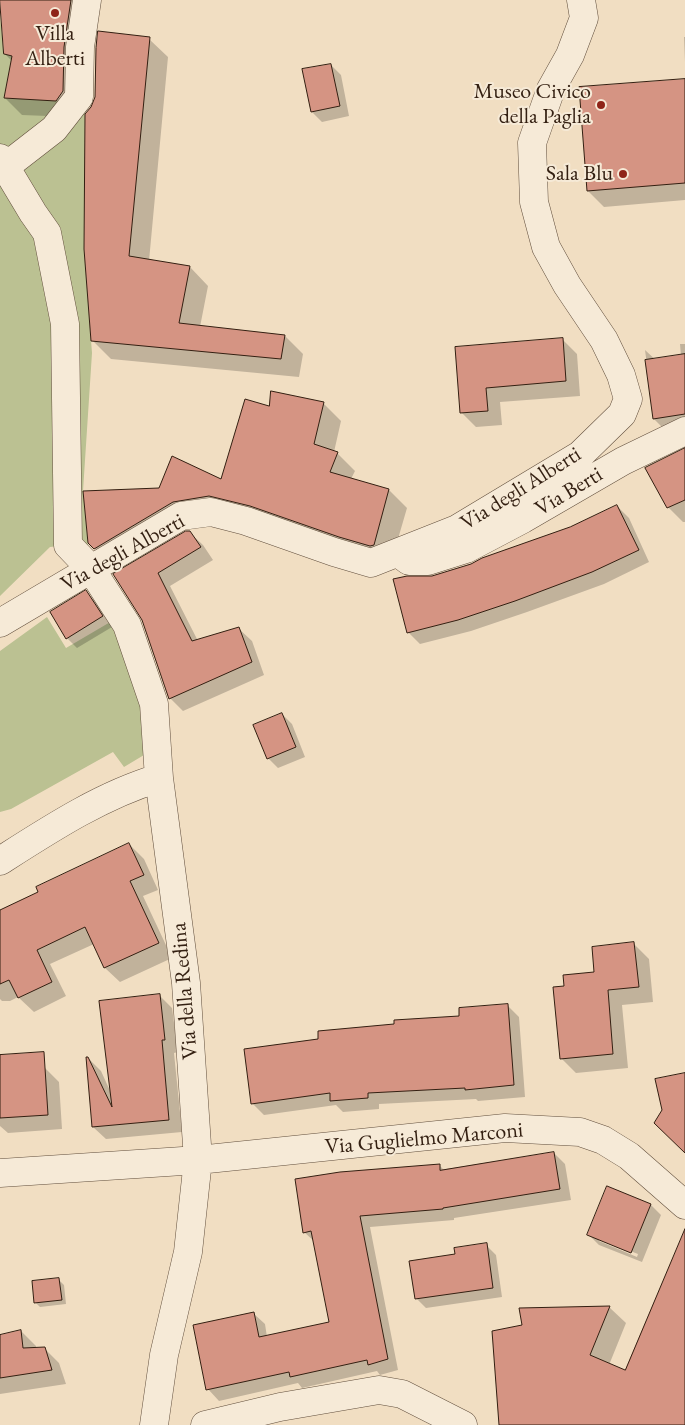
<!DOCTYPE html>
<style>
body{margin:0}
canvas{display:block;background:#f1dec2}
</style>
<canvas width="685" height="1425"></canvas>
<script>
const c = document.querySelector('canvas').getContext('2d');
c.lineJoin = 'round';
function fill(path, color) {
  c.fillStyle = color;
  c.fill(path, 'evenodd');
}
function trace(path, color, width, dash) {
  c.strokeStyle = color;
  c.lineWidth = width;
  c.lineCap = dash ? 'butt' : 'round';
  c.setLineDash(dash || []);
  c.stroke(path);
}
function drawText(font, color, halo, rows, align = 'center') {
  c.font = font + ' "EB Garamond",serif';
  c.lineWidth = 4;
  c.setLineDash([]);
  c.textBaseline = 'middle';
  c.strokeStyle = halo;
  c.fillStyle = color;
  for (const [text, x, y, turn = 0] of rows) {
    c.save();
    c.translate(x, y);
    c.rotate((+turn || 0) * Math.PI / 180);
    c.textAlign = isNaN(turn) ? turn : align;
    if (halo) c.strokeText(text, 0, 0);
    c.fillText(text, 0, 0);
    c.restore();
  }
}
fill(new Path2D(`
 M0,16L4,54L12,56L4,98L67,101L85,98L84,249L92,353L83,491L88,546L68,545L50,547L0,596Z
 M47,617L66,648L112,621L147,718L149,752L124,767L113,752L11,809L0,812V651Z`), '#bbc192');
fill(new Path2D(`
 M0,0H95L73,117L22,115L5,98L12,61L5,54Z
 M684,37H685V62Z
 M149,39L168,57L149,261L190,267L208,286L200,327L285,336L303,354L299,377L111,359L92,340Z
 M331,65L341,75L349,116L322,122L312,112Z
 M685,80V200L604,207L588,191Z
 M562,339L577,354L580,396L500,402L502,425L476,427L461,412L456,348Z
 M680,344H685V380L681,356Z
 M645,350L660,364L685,411V431L669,434L654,419Z
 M323,403L341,421L334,452L337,453L355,471L351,479L389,490L407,508L391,563L192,520L113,566L89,543L160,489L221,481L270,407Z
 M685,450V522H683L668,507Z
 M617,506L629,518L649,562L604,584L527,612L471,631L420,644L408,632L471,565L571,528Z
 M189,532L203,545L213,560L170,586L198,641L238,628L252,641L264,675L183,711L170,698L143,619L115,575Z
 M86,592L96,602L112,627L77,648L67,638Z
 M282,714L292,724L305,757L278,768L268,758Z
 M129,844L144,859L158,890L143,896L172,958L120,982L105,968L94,944L50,964L66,996L34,1012L18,997L10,1001H2L0,999V912L40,893Z
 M634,944L649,959L653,1002L622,1005L628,1068L576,1073L561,1058L566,987L595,973Z
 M159,995L172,1008L178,1052L174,1053L182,1132L106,1139L93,1127L88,1058L101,1071L111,1093Z
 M508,1006L519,1017L525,1097L478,1101L476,1099L379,1104V1109L343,1112L336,1105L264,1115L252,1103L461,1017Z
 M0,1057L44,1067L59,1082L62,1129L8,1133L0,1126Z
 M554,1153L565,1164L571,1200L454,1218V1220L370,1227L398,1370L380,1375L377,1371L302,1388L298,1383L219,1401L208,1389L253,1313L265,1324L267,1337L330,1322L315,1242L304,1232L439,1165L445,1171Z
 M608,1187L651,1205L661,1215L642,1262L599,1245L589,1235ZM599,1239L638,1254L637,1257L599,1241Z
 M685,1244V1425H500L609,1307L626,1323L609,1365L626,1372Z
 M486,1245L496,1255L502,1297L426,1308L416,1298L456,1256Z
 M59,1280L64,1285L66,1304L40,1307L35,1302Z
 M21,1331L36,1346V1349L44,1348L59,1363L66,1384L0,1394V1336Z`), '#0003');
const building = new Path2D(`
 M0,0H71L64,47L63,91L56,101L4,98L12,56L4,54Z
 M98,31L150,37L129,256L190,266L179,323L285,335L281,359L91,341L84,249L85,114L91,107L95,97L96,48Z
 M331,64L340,106L311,112L302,69Z
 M685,79V183L587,191L579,87Z
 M563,338L566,381L486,388L488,411L460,413L455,347Z
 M685,354V414L653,419L645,360Z
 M271,391L324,402L314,444L338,452L330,472L389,489L374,545L370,546L339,537L250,506L209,496L173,502L94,549L88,543L83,491L159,488L172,456L221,479L245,399L269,406Z
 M685,448V500L667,508L645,468Z
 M617,505L639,550L592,572L515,601L458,620L407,633L393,579L407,576H432L471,564L482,558L570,527Z
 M186,531H190L201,547L158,573L192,641L239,627L252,662L169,699L142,620L113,574Z
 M86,590L103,616L66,639L50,612Z
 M282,713L296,747L267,759L253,725Z
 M129,843L144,875L130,881L159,943L104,968L85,927L37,950L52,982L18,998L9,980L0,984V910L38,892L36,887Z
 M634,942L639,987L608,990L613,1054L560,1059L553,987L564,986L563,975L594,972L592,947Z
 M160,994L165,1040H162L169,1120L92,1127L86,1057H88L112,1107L99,1001Z
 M508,1004L514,1085L465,1090V1088L368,1093V1098L330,1101V1093L251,1104L244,1049L318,1039V1031L394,1024V1020L459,1016V1008Z
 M44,1052L48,1115L0,1118V1055Z
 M685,1073V1153L654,1123L662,1110L655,1079Z
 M554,1152L560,1189L443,1208V1209L360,1216L388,1359L368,1365L367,1360L290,1377L289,1372L206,1390L193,1325L254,1312L259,1337L329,1322L311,1231L303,1233L295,1179L340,1172L440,1164V1170Z
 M607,1186L651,1204L631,1253L587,1235Z
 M685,1229V1425H499L492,1331L522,1325L519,1308L610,1306L590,1355L625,1370Z
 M487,1243L493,1288L415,1299L409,1261L455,1254L454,1248Z
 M59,1278L62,1300L34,1303L32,1281Z
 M21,1330L23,1348L45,1347L52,1370L0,1378V1335Z`);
fill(building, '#d59483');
trace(building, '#331f11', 1);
const minor = new Path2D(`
 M0,158L33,213L47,233L65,324L68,545L91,569L127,625L154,704L159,778L186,983L198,1160L188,1252L164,1355L154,1425
 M5,167L54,129L79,97L80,47L87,0
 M401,555L409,561H428L466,549L523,519L623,461L685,431
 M0,623L181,516L211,512L246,521L334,552L371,563L457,529L580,455L622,414L628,399L621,375L604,340L567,285L546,247L534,202L532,143L551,89L570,55L584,18L581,0
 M0,861C50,829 102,795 159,778
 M0,1173L198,1160L505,1128L580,1132L603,1140L629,1156L685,1205
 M205,1425L280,1407L379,1390L402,1394L463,1425`);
trace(minor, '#624f3d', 29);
trace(minor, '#f6ead7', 28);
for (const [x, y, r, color] of [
 [55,13,5,"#8f2418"],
 [601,105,5,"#8f2418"],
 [623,174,5,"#8f2418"]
]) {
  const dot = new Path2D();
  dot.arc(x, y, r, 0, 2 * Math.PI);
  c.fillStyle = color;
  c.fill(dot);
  trace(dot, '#f6ead7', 2);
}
drawText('22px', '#331f11', '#f6ead7', [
 ["Villa",55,34,"center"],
 ["Alberti",55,59,"center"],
 ["Museo Civico",591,92],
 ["della Paglia",591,117],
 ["Sala Blu",613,174]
], 'right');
drawText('22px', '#331f11', '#f6ead7', [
 ["Via degli Alberti",521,489,-32],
 ["Via Berti",569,492,-31],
 ["Via degli Alberti",123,553,-29],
 ["Via della Redina",185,991,-95],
 ["Via Guglielmo Marconi",424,1139,-5]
]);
</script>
